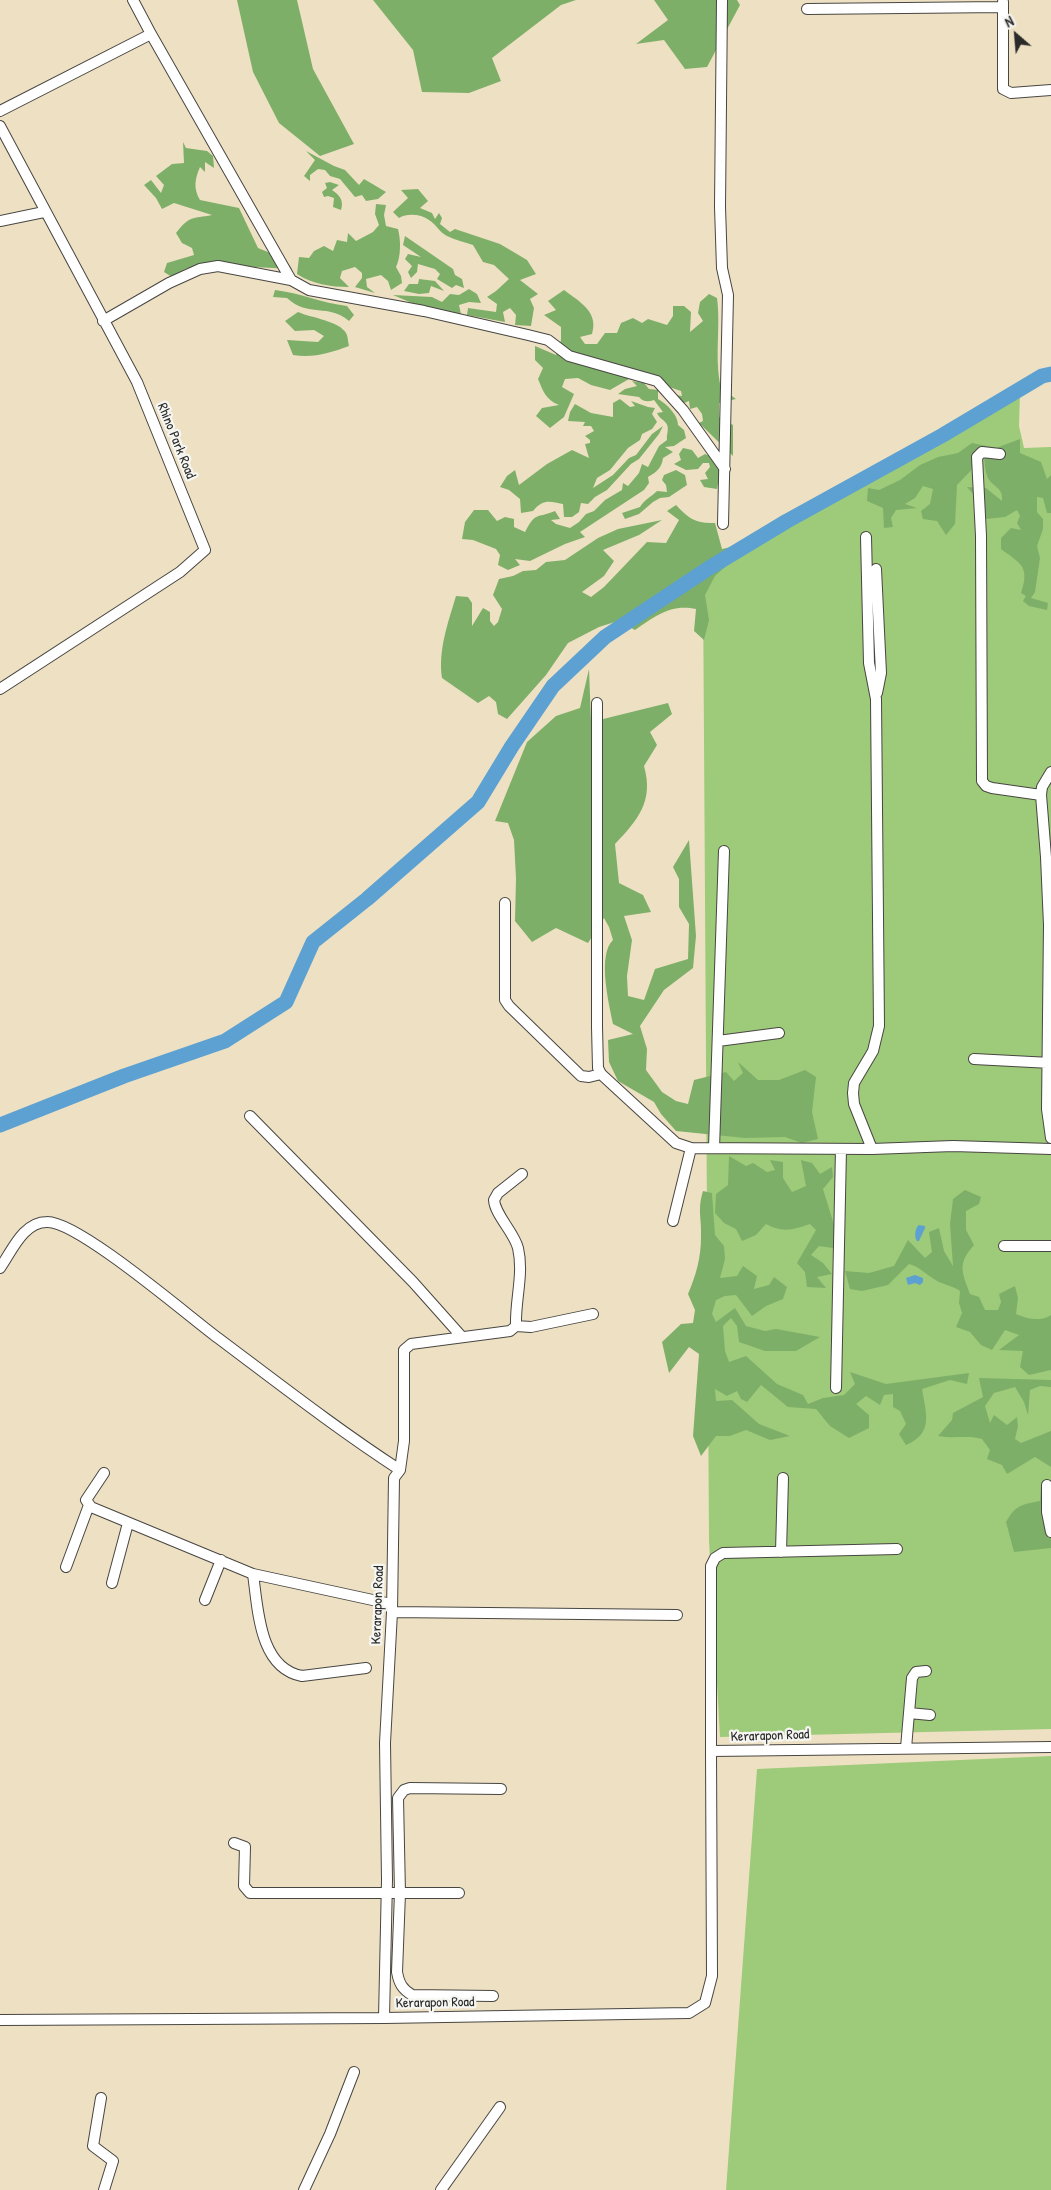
<!DOCTYPE html>
<style>
body{margin:0}
#map{position:relative;width:1051px;height:2190px;overflow:hidden;background:#eee1c3;font-family:"Patrick Hand",sans-serif}
canvas{display:block}
.north{position:absolute;left:991px;top:10px;width:50px;height:50px;-webkit-text-stroke:4px #f6f6f2;paint-order:stroke;rotate:333deg;font-size:14px;font-weight:700;line-height:20px;text-align:center;color:#2b2b2b}
.north::after{content:'';display:block;margin:auto;width:18px;height:22px;background:#2b2b2b;clip-path:polygon(50% 0,100% 100%,50% 72%,0 100%)}
</style>
<div id="map">
<canvas width="1051" height="2190"></canvas>
<div class="north">N</div>
</div>
<script>
const c = document.querySelector('canvas').getContext('2d');
c.lineJoin = 'round';
function fill(path, color) {
  c.fillStyle = color;
  c.fill(path, 'evenodd');
}
function trace(path, color, width, dash) {
  c.strokeStyle = color;
  c.lineWidth = width;
  c.lineCap = dash ? 'butt' : 'round';
  c.setLineDash(dash || []);
  c.stroke(path);
}
function drawText(font, color, halo, rows, align = 'center') {
  c.font = font + ' "Patrick Hand",sans-serif';
  c.lineWidth = 4.5;
  c.setLineDash([]);
  c.textBaseline = 'middle';
  c.strokeStyle = halo;
  c.fillStyle = color;
  for (const [text, x, y, turn = 0] of rows) {
    c.save();
    c.translate(x, y);
    c.rotate((+turn || 0) * Math.PI / 180);
    c.textAlign = isNaN(turn) ? turn : align;
    if (halo) c.strokeText(text, 0, 0);
    c.fillText(text, 0, 0);
    c.restore();
  }
}
fill(new Path2D(`
 M1020,392L1019,426L1024,448L1051,447V1729L720,1737L709,1541L703,580L710,570Z
 M1051,1756V2190H726L757,1769Z`), '#9ecb79');
fill(new Path2D(`
 M237,0H297L313,69L354,144L320,156L279,123L253,72Z
 M373,0H576L561,5L492,58L501,81L469,93L422,92L413,50Z
 M654,0H737L740,5L707,67L685,69L664,40L636,44L668,20Z
 M183,142L186,148L207,151L213,156L214,168L205,162V172L200,167C195,179 193,188 200,200L239,208L258,248L285,259L292,269L254,267L212,261L185,269L172,277L164,272L167,263L194,255L192,248L182,243L176,233C190,215 192,219 212,215L174,203L162,209L156,198L144,185L151,180L161,193L164,185L156,176L172,164L184,163Z
 M306,151L334,166L345,170L359,185L364,179L386,192L378,199L366,201L362,195L355,197L340,179L330,176L325,170L318,169L310,175V181L304,176L315,160Z
 M330,182L339,185L332,190C340,195 344,201 341,210L333,207L334,198L328,196L324,197L322,192L327,188L325,183Z
 M418,189L428,201L420,208L432,213L435,219L439,213L442,218L440,224L450,232L455,229L500,244L527,260L536,274L520,280L538,294L530,299L534,308L531,326L515,325L516,315L510,308L503,312L505,322L467,315L468,308L496,312L497,304L487,297L496,291L509,279L494,265L483,262L473,245C465,242 455,240 447,236C439,232 436,224 429,220C421,214 407,213 399,218L393,212L408,198L401,190Z
 M376,204L386,205L384,215L386,226L398,229C401,240 401,257 396,267L401,276L402,283L391,290L388,281L381,275L366,279L367,287L375,293L355,287L362,278V273L355,267L342,271L340,278L349,287C331,287 312,284 297,274L299,257L309,258L314,251L324,246L333,251L337,240L347,242L348,233L356,241L373,232L379,225L375,214Z
 M405,236L453,269L455,275L462,279L464,288L456,285L452,288L437,279L440,274L435,269L418,264L417,272L411,278L408,272L412,266L405,259L408,254L421,257L403,245Z
 M419,279L435,281L444,291L431,286L429,293L419,294L404,291L409,284H418Z
 M469,289L477,294L481,303L469,302L459,305L461,314L412,303L393,295L432,297L442,302L450,294L459,295Z
 M275,290C300,293 322,303 347,306L354,315L349,321C329,303 308,318 287,298L273,297Z
 M564,290C580,302 599,312 592,334L580,337L585,344H597L605,333H617L621,323L633,318L642,323L648,319L667,325L673,316V306H684L691,312L690,332L703,321L698,313L700,302L709,294L717,298C721,327 714,358 721,388L736,399L719,403V417L733,425V456L699,423L703,421L702,414L697,407L690,409L689,401L684,403L676,395L682,396L681,391L666,386L629,379L610,390L591,385L578,378L565,379L562,387L574,394L564,417L550,428L536,416L542,408L559,405C546,400 543,391 538,379L543,368L535,360V346L556,355L561,340V327L544,315L556,310L548,301Z
 M298,312C312,318 339,321 346,333C348,336 348,342 349,346C330,353 314,358 293,355L287,340L318,342L324,336L314,330L295,331L285,321Z
 M632,381L644,383L649,389L658,390V399C667,404 678,415 678,425L684,430L686,438L674,446L665,447L673,452L663,458C662,467 657,472 648,477L649,483L644,490L580,532L585,537L565,544L530,561L515,559L520,565L508,570L498,565L500,555L496,549L473,540L462,539L465,522L474,510H488L497,521L505,517L514,519V527L525,532C536,511 536,519 555,511L560,519L551,520L556,524L570,528L579,522L586,514L594,511L605,500L622,490L623,483L628,486L639,473L642,464L648,467L659,446L667,440C666,435 670,428 666,423C662,418 660,419 657,413L663,412L654,400C648,402 643,402 639,397L618,394L625,389L637,386Z
 M620,399L630,407L635,406L631,401L648,407L655,408L652,414L657,422L652,429L642,434L640,440L628,448L610,470L597,478L593,488L613,475L629,458L636,455L652,434L663,426L659,434L639,459L631,464L607,490L595,497L588,504L581,503L579,512L572,517H564L563,504C549,501 543,499 533,511L521,513L520,499L509,490L500,487L507,476L515,470L519,485L547,464L572,450L589,458L585,444L590,443V440L585,436L594,431L591,426H583L585,422L568,421L570,412L575,404L591,413L613,417V403Z
 M1020,439V453L1041,462L1047,479L1051,475V513H1047L1043,498L1037,497V512L1043,519V529L1037,546L1040,558L1035,592L1031,598L1048,603L1047,610L1029,606L1023,601L1026,596L1021,593C1030,566 1021,564 1001,549V538L1011,528L1021,530L1017,523L1020,516L1017,510L1005,517L976,520L974,495L967,487L986,488L1002,501C1003,489 997,489 990,481C985,475 985,465 984,457L957,485L955,524L946,535L937,521L923,519L921,511L930,504L933,489L923,486L915,498L905,504L917,508L896,510L891,518L893,527L884,528L883,508L867,501L868,488L879,490L900,480L920,465L938,457L958,453L972,443L996,448Z
 M683,448L692,450L698,458L705,454L714,458L720,472L717,489L704,487L700,480L708,479L705,473L710,467L709,463H703L698,469L686,470L674,464L681,460L679,454Z
 M676,470L685,475L687,485L669,497L660,498L653,502L639,514L625,519L622,513L640,507C645,499 651,497 657,491L667,492L666,485L662,480L664,475Z
 M676,505C689,519 697,524 715,523L722,549L731,547L726,566L715,576L705,595L709,620L704,640L694,631L696,609C670,604 656,616 635,630L618,621L599,627L568,643L546,675L507,719L498,714L496,702L489,696L478,703L442,678C438,650 448,623 456,596L468,597L472,603V626L483,608L490,612V621L494,626L498,622L502,609L493,595L499,579L513,576L523,571L536,570L546,562L565,560L598,538L618,529L662,520L639,535L603,550L614,561L604,576L582,592L591,597L604,587L647,542L666,543L679,520L667,511Z
 M589,669L591,722L668,703L672,714L650,732L657,745L644,766C654,801 638,820 615,844L619,883L643,895L651,912L624,916L632,940L627,976L628,996L644,1000L655,969L688,959L689,924L679,907V879L673,867L689,840L696,936L693,968L664,990L640,1026L647,1049L646,1070L662,1092L676,1101L688,1104L694,1080L726,1072L734,1081L743,1073L738,1062L758,1080H779L805,1070L816,1077L812,1112L818,1139L802,1143L785,1137L745,1138L676,1131L661,1114L654,1102L618,1081L609,1062L608,1040L633,1034L613,1024C609,1004 597,955 613,940L609,927L604,918L588,943L556,928L532,942L515,921L516,878L514,840L508,823L495,821L527,742L556,716L580,708Z
 M729,1156L746,1166L753,1163L767,1172L775,1170L770,1160L783,1162V1178L792,1192L806,1186L801,1160L812,1163L820,1174L832,1167L833,1177L823,1189L835,1228L833,1248L819,1246L811,1255L823,1263L832,1274L817,1277L826,1288L807,1287L805,1272L797,1263L816,1230L810,1224C794,1230 781,1233 766,1224L756,1235L742,1241L736,1229L724,1223L715,1213L716,1194L728,1185Z
 M965,1190L981,1197L979,1204L966,1211V1230L974,1245C957,1264 962,1272 970,1294L979,1297L985,1310H998L1001,1302L999,1294L1015,1286L1018,1298L1016,1314C1028,1319 1040,1322 1051,1315V1370L1029,1375L1020,1367L1023,1351L999,1350L1019,1335L1005,1330L992,1350L981,1345L970,1332L956,1327L962,1313L959,1303L960,1291C952,1285 942,1285 934,1279C924,1273 920,1267 909,1264L888,1285L862,1291L850,1289L845,1271L869,1273L894,1266L908,1240L925,1258L932,1252L929,1232L939,1228L944,1251L953,1266L950,1224L953,1199Z
 M703,1191L712,1193L715,1235L724,1246L725,1259L720,1278L737,1276L743,1266L757,1276L754,1289L769,1285L774,1277L787,1287L783,1299L766,1306L752,1316L736,1295L725,1296L716,1300L712,1314L716,1322L735,1308L746,1326L765,1331L776,1329L820,1337L796,1351H765L739,1342L737,1326L731,1318L723,1326L725,1351L729,1362L746,1356L777,1384L803,1395L808,1404L823,1398L844,1395L855,1384L850,1372L886,1384L969,1373L967,1384L950,1380L922,1389C926,1414 934,1433 906,1445L899,1434L906,1424L900,1411L893,1407V1394L884,1395L880,1405L866,1396L856,1404L869,1415V1428L849,1438L830,1426L816,1409L788,1407L761,1385L747,1402L741,1399L737,1391L727,1396L715,1389L716,1401L732,1400L759,1424L790,1436L770,1440L746,1430L730,1436H716L701,1456L693,1436L699,1354L689,1347L669,1373L662,1342L681,1324L693,1323L695,1310L688,1294C696,1275 701,1258 701,1237C702,1218 697,1211 703,1191Z
 M979,1378L1051,1380V1387L1040,1386L1030,1390L1028,1415L1024,1402L1015,1387L994,1393L985,1406L990,1423L994,1415L1007,1425L1017,1417L1018,1426L1015,1439L1021,1443L1051,1431V1467L1035,1457L1007,1474L1002,1465L987,1459L990,1450L982,1439C967,1435 953,1439 938,1436L952,1420L953,1413L983,1397Z
 M1051,1482V1529H1047L1048,1538H1051V1548L1014,1552L1006,1522C1016,1505 1020,1505 1040,1501L1041,1486Z`), '#7eaf69');
fill(new Path2D(`
 M919,1225L925,1226V1228L919,1241H917C914,1238 915,1227 919,1225Z
 M915,1275L923,1278V1282L920,1285L915,1283L908,1285L906,1278Z`), '#5ca1d1');
trace(new Path2D(`
 M0,1125L124,1076L225,1041L286,1002L313,942L367,899L478,802L512,746L553,686L605,637L709,568L787,521L943,435L1042,376L1051,374`), '#5ca1d1', 15);
const minor = new Path2D(`
 M722,0L720,207L722,268L728,295L723,524
 M1003,2V89L1011,93L1051,90
 M807,9L1002,7
 M151,34L291,280
 M0,111L151,34L133,0
 M0,126L137,382L205,550L180,572L0,689
 M0,221L44,212
 M103,321L169,283L200,269L218,266L291,280L309,290L424,311L528,335L548,340L569,356L657,381L683,410L725,469
 M1000,454L982,452L977,457L981,536L982,781L986,786L992,788L1041,795
 M866,537L869,663L876,699L879,1026L873,1051L854,1083L853,1093L854,1104L872,1149
 M876,569L881,673L877,693
 M597,703V1027L598,1068L601,1074L676,1143L691,1148L872,1149L953,1146L1051,1149
 M1051,772L1042,787L1041,795L1046,857L1049,925L1047,1109L1051,1138
 M505,903V1000L509,1006L581,1076L589,1077L601,1074
 M718,1041L779,1033
 M974,1059L1051,1063
 M250,1116L413,1282L462,1337
 M714,1148L724,851
 M673,1221L691,1148
 M1004,1246H1051
 M0,1268C12,1251 23,1222 47,1222C78,1221 187,1315 218,1338C278,1383 337,1429 400,1470L394,1478L392,1612L385,1743L387,1880L384,2018
 M516,1326L531,1327L593,1314
 M836,1388L841,1149
 M400,1470L404,1441V1350L411,1344L510,1331L516,1326C515,1300 524,1274 518,1248C514,1232 495,1215 494,1200L498,1193L522,1174
 M104,1473L86,1500L91,1507L253,1574L391,1604
 M1047,1485V1512L1051,1532
 M781,1552L783,1478
 M66,1567L89,1505
 M253,1574C258,1609 259,1668 302,1676L366,1668
 M112,1583L128,1523
 M205,1600L221,1560
 M392,1612L677,1615
 M909,1713L930,1715
 M906,1748L912,1678L916,1672L926,1671
 M711,1751V1566L715,1558L723,1553L897,1549
 M234,1843L245,1847L244,1886L250,1893H459
 M493,1996L412,1995C402,1989 399,1983 397,1972L400,1893L398,1798L404,1790L410,1788L501,1789
 M0,2020L384,2018L689,2013L705,2003L712,1976L711,1751L1051,1747
 M101,2098L93,2146L113,2161L104,2190
 M304,2190L330,2134L354,2072
 M441,2190L500,2107`);
trace(minor, '#484642', 12);
trace(minor, '#fff', 10);
drawText('14px', '#2b2b2b', '#f6f6f2', [
 ["Rhino Park Road",176,441,68],
 ["Kerarapon Road",378,1605,-88],
 ["Kerarapon Road",770,1736,-2],
 ["Kerarapon Road",435,2003,-1]
]);
</script>
